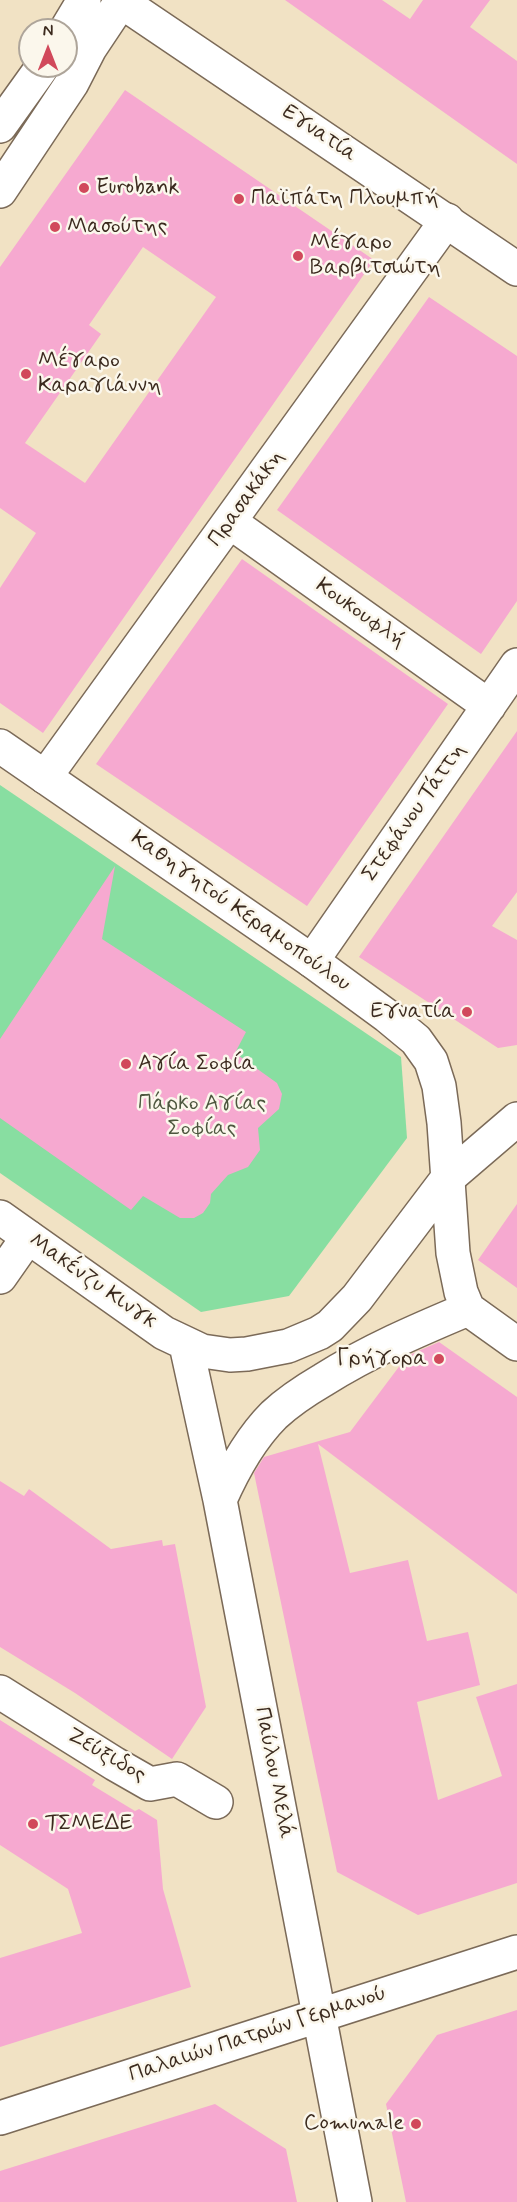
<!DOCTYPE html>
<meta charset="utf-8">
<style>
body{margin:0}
#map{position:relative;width:517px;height:2202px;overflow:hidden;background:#f1e2c4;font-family:Mynerve,sans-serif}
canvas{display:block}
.north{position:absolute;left:18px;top:18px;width:60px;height:60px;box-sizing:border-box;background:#fbf7ec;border:2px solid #aea59a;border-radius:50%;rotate:0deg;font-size:16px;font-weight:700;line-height:24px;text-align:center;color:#3b2a1e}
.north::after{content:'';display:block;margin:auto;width:21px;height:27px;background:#d1495b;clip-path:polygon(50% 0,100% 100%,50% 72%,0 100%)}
</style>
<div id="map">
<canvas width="517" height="2202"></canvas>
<div class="north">N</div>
</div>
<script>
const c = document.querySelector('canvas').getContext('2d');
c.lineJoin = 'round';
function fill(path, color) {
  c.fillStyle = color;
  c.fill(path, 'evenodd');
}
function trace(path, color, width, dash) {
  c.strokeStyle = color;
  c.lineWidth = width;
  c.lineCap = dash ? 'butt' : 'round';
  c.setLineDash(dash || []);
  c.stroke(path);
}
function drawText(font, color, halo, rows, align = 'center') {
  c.font = font + ' Mynerve,sans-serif';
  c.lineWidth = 5;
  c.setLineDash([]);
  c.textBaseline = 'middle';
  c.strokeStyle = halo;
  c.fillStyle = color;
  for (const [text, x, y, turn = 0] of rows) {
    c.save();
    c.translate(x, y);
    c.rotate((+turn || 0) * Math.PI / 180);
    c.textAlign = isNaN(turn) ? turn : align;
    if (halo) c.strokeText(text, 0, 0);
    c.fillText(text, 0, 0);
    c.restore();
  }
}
fill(new Path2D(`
 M0,785L401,1057L407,1138L289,1296L201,1312L0,1173Z`), '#88dea1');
fill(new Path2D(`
 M285,0H382L410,19L423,0H490L470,27L517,61V164Z
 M125,90L374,260L43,733L0,703V588L36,533L0,508V267ZM143,247L216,297L85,483L25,443L101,334L89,325Z
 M429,297L517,356V601L481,654L277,510Z
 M242,559L448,704L307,906L96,764Z
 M517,731V892L492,926L517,940V1045L498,1048L359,957Z
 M115,866L102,939L246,1032L235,1053L277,1083L282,1094L279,1109L258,1128L260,1150L248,1167L228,1175L211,1194L210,1203L203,1213L194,1218H180L143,1196L131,1210L0,1118V1039Z
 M517,1204V1288L478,1260Z
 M439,1342L517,1397V1594L318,1444L350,1573L408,1560L427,1641L468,1632L480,1685L417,1702L438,1800L502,1776L476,1697L517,1684V1883L418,1915L337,1872L254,1473L264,1457L350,1432L407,1356Z
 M0,1481L24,1496L29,1489L111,1549L162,1540L163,1546L175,1544L206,1707L172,1759L75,1693L0,1647Z
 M0,1720L95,1780L92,1785L135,1811L139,1809L157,1820L163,1889L191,1987L0,2047V1958L82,1933L68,1889L0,1845Z
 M517,2010V2202H406L386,2104L437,2035Z
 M215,2104L286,2149L297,2202H0V2171Z`), '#f6a9d0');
const minor = new Path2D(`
 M230,522L489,706
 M45,777L447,220
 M312,961L517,665
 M447,1179L517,1119
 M0,1277L28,1237
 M0,1692L115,1764L150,1784L177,1779L216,1802`);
const major = new Path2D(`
 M119,0L517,269
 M66,30L84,0
 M0,126L43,66
 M0,191L72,83L90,48L122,0
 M0,746L312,961L387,1016L416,1040L431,1061L439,1086L444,1123L453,1253L461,1292L468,1309L517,1344
 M0,1217L164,1333L202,1351L230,1355L247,1354L288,1346L319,1333L330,1326L357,1298L447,1179
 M186,1345L220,1500L355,2202
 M220,1500C234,1468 250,1439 274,1415C289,1401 306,1390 323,1380C369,1351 418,1330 468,1309
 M0,2118L517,1952`);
trace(minor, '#7b6a58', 36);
trace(major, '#7b6a58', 36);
trace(minor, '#fff', 33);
trace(major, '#fff', 33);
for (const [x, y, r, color] of [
 [84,188,6,"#d1495b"],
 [239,199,6,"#d1495b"],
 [55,227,6,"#d1495b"],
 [298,256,6,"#d1495b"],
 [26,374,6,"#d1495b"],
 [467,1012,6,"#d1495b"],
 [126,1064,6,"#d1495b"],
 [439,1359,6,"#d1495b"],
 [33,1824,6,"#d1495b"],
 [416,2124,6,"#d1495b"]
]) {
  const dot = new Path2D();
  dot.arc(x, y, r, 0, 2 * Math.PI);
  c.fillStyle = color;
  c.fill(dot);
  trace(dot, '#fbf7ec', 2);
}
drawText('22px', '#3b2a1e', '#fbf7ec', [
 ["Εγνατία",319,134,34],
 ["Πρασακάκη",247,499,-54],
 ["Κουκουφλή",360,614,35],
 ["Στεφάνου Τάττη",415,813,-55],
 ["Καθηγητού Κεραμοπούλου",240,912,35],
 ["Μακένζυ Κινγκ",92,1282,35],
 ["Ζεύξιδος",106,1756,30],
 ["Παύλου Μελά",273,1773,79],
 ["Παλαιών Πατρών Γερμανού",258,2035,-18]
]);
drawText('22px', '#3b2a1e', '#fbf7ec', [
 ["Eurobank",96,188],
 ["Παϊπάτη Πλουμπή",251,199],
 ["Μασούτης",67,227],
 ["Μέγαρο",310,243],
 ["Βαρβιτσιώτη",310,268],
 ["Μέγαρο",38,361],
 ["Καραγιάννη",38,386],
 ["Εγνατία",455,1012,"right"],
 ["Αγία Σοφία",138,1064],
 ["Γρήγορα",427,1359,"right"],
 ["ΤΣΜΕΔΕ",45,1824],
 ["Comunale",404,2124,"right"]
], 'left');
drawText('22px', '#4e573f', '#fbf7ec', [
 ["Πάρκο Αγίας",202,1104],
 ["Σοφίας",202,1129]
]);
</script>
